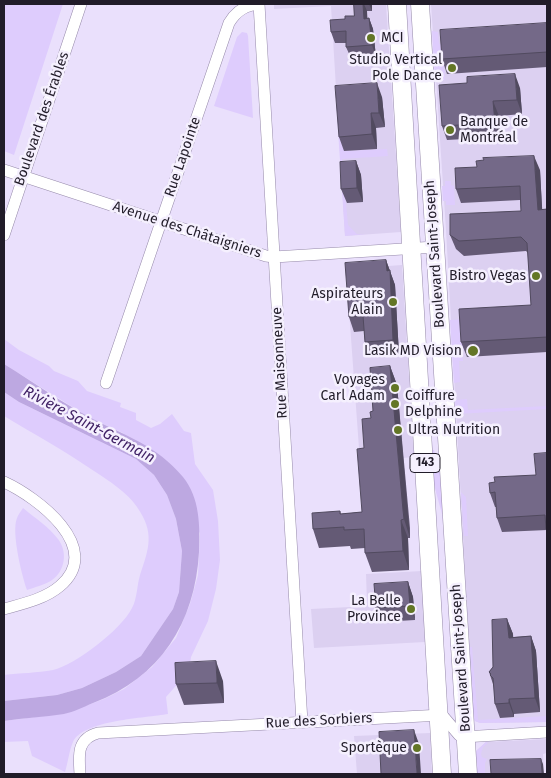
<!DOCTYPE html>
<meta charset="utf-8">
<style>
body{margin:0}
#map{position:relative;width:551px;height:778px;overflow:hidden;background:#eae0fc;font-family:"Fira Sans",sans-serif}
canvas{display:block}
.frame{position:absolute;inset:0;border:5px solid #211c29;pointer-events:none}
</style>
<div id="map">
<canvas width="551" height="778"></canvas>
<div class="frame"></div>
</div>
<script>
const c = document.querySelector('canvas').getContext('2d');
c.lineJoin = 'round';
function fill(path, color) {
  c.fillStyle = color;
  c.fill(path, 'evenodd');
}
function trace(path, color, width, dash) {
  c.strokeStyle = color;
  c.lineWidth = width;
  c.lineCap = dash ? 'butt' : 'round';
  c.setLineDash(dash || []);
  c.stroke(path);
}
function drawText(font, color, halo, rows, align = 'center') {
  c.font = font + ' "Fira Sans",sans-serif';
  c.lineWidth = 5;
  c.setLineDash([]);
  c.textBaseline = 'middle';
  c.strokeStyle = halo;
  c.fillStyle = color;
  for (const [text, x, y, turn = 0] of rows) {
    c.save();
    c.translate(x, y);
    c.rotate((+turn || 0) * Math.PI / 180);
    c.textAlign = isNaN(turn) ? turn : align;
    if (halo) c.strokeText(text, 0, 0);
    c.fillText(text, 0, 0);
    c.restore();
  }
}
fill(new Path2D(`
 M274,4H386L401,232L345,236L331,6L274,9Z
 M431,4H547V722L480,723L475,721L473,717L446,230Z
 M402,265L414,457L360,462L346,269Z
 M422,571L425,642L314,648L311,609L350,607L355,603H367L366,574Z
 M430,733L432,774H357L354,736Z
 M547,739V753L543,754L544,774H477L476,751L486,742Z`), '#dcd0f1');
fill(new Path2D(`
 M4,4H63L14,155L4,151Z
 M432,31L438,32L439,44H443L445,80L435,81Z
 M242,32L247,33L248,36L253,118L214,106L237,37Z
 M336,100H340L344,151L387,149L388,156L342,159L348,225L357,234H366L345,236Z
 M445,181H451V185L454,186L455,205H446V201H443L442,186H445Z
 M547,313L462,351L463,361H459L460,382L454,383L450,320Z
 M4,339L19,350L49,366L54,371L78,381L87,391L121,403L120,407L136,413V420L151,428L160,424L172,414L184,431L191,433L195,464L213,490L218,521L220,560L216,589L208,621L191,657L189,671L166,697L168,714C146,718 83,720 73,742C69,751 68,763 65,772L32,756L28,741L4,742V721L66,713L104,699L124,689L152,667L176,638L190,604L198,575L200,533L123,433L90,418L4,364Z
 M4,392L19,402L136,459L154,475L167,495L176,519L182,551L179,592L173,609L141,656L116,672L82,688L57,695L4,701V675C20,673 37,673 53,670C75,665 122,629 132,608C137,599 137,585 140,575C149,548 155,533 137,507C127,492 109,481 94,471C65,451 34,434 4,416Z
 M467,399L468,410L547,406V409L456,414L455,400Z
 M431,450H434L441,477L445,514H442L434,485Z
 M461,492L466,497L468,536H464Z
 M23,508C35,518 49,527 58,539C68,552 65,571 52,580C45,585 35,587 27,590C22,576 11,532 17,518C18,515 21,511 23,508Z
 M470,647H472L478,720L547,716V722L480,723L475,721L473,717Z
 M486,742L488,743L483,747L481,754L482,757L487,759L485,763V774H477L476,751Z`), '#deccfd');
fill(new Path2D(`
 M4,364C33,382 61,402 91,418C126,436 156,445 183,477C200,498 200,526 199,552C195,623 160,678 93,703C83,707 74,712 64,714C44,717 24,718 4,721V701L57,695L82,688L116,672L141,656L173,609L179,592L182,551L176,519L167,495L154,475L136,459L19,402L4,392Z`), '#bda8e1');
const minor = new Path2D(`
 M4,170L266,256L274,257L435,247
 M4,235L81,4
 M106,383L229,23C236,11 245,5 259,4L302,722
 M4,482C37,497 105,548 60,586C45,599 22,604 4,609
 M80,774C79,756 76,739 98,733L442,715L459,735L463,737L547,732`);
const primary = new Path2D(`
 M397,4L442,774
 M420,4L468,774`);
trace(minor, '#968aaa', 12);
trace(primary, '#968aaa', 19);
trace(minor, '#fff', 11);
trace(primary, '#fff', 18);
fill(new Path2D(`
 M354,4H372V11H367V18H369L373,29L376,57L351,58L346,47V43H335L331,32L345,19L354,16Z
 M547,23V67L447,74L442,59Z
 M520,88L522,114L499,116L500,137L447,140L442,126Z
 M382,97L385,127L376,128L377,149L344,151L339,137Z
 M356,161L361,175L363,202L347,203L341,189Z
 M540,170L542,210L547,209V352L467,357L461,342L531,305L528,253L526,251L464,256L456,249L450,235L521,211L520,200L461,203L456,189Z
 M386,260L395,285L399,354L370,356L365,342L364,331L354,332L349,317Z
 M390,366L397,385L410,528V538H408L409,570L372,572L365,553V548L351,549L350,546L319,548L313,529L340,511L341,514L362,512L364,448L371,418Z
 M547,453V531V530L502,532L497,518L496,507H495L490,493L495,482L536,475Z
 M408,582L413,597L415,620L381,622L376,608Z
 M507,619L513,634V637L531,636L536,651L540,712L514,714V717L500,718L495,704L494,687L489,672L493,667Z
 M223,681L224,703L184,705L176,684Z`), '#645a75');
fill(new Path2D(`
 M363,4H364L367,11L368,30L364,19Z
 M369,4H372V11Z
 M369,18L373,29L376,57L372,45Z
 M515,74L520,88L522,114L517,100Z
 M377,83L382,97L385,127L379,113Z
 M493,101L499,116L500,137L495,123Z
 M371,113L376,128L377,149L372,134Z
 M534,156L540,170L543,224L538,210Z
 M356,161L361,175L363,202L357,188Z
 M386,260L395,285L399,354L393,340Z
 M390,366L397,385L410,538L404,519Z
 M401,520L408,538L409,570L403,551Z
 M408,582L413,597L415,620L410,606Z
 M507,619L513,634L514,652L509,638Z
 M531,636L536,651L540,712L535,698Z
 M216,661L223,681L224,703L217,683Z
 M509,699L514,714V717L509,703Z
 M414,730L419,744L421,774H417Z
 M541,759L543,764L544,774H542Z`), '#514a5f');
const building = new Path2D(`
 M354,4H363L364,19L369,18L372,45L346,47V31L331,32L330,20L345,19V16H354Z
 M547,23V52L442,59L440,30Z
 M515,74L517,100L493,101L495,123L442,126L439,85L467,83V77Z
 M377,83L379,113H371L372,134L339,137L335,86Z
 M534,156L538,210L547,209V337L461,342L459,309L531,305L527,243L521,237L459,241L450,235V214L521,211L520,186L456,189L455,168L477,167L476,161L484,160L483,158Z
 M356,161L357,188L341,189L340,162Z
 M386,260L387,271L390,270L393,340L365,342L363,316L349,317L345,263Z
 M390,366L403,510L404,519L401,520L403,551L365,553L364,529L344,530V527L313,529L312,513L340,511V514L362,512L357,449L364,448L362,419L371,418L370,412L373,411L370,368Z
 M547,453V528L546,529L545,515L497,518L495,492L490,493L489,483L495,482L494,477L536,475L534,454Z
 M408,582L410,606L376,608L374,584Z
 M507,619L509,638L531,636L535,698L509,699V703L495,704L493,678L490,675L491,674L489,672L493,667L492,620Z
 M216,661L217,683L176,684L175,663Z
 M414,730L417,774H381L379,732Z
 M541,759L542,774H491L490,760Z`);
fill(building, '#746988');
trace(building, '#514a5f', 1);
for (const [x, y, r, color] of [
 [371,38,5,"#637626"],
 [452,68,5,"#637626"],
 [450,130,5,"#637626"],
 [536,276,5,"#637626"],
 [393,302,5,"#637626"],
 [473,351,6,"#637626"],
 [395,388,5,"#637626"],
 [395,404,5,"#637626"],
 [398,430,5,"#637626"],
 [411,609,5,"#637626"],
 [417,748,5,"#637626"]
]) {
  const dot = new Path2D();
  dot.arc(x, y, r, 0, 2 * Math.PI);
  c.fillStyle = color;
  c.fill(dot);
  trace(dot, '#f5f0fe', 2);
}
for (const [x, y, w] of [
 [425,463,30]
]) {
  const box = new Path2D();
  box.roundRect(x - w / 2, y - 9.5, w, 19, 4);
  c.fillStyle = '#f5f0fe';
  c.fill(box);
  trace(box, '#211c29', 1);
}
drawText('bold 12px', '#211c29', null, [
 ["143",425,463]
]);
drawText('14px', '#211c29', '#f5f0fe', [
 ["MCI",381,38,"left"],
 ["Studio Vertical",442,60],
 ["Pole Dance",442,76],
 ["Banque de",460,122,"left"],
 ["Montréal",460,138,"left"],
 ["Bistro Vegas",526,276],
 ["Aspirateurs",383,294],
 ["Alain",383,310],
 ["Lasik MD Vision",462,351],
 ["Voyages",385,380],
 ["Carl Adam",385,396],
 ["Coiffure",405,396,"left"],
 ["Delphine",405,412,"left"],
 ["Ultra Nutrition",408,430,"left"],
 ["La Belle",401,601],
 ["Province",401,617],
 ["Sportèque",407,748]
], 'right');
drawText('14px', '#211c29', '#f5f0fe', [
 ["Boulevard des Érables",42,119,-71],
 ["Rue Lapointe",183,157,-71],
 ["Avenue des Châtaigniers",187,230,18],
 ["Boulevard Saint-Joseph",435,254,-94],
 ["Rue Maisonneuve",280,363,-93],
 ["Boulevard Saint-Joseph",461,658,-94],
 ["Rue des Sorbiers",319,721,-3]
]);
drawText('italic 15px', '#402165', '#f5f0fe', [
 ["Rivière Saint-Germain",89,425,28]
]);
</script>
